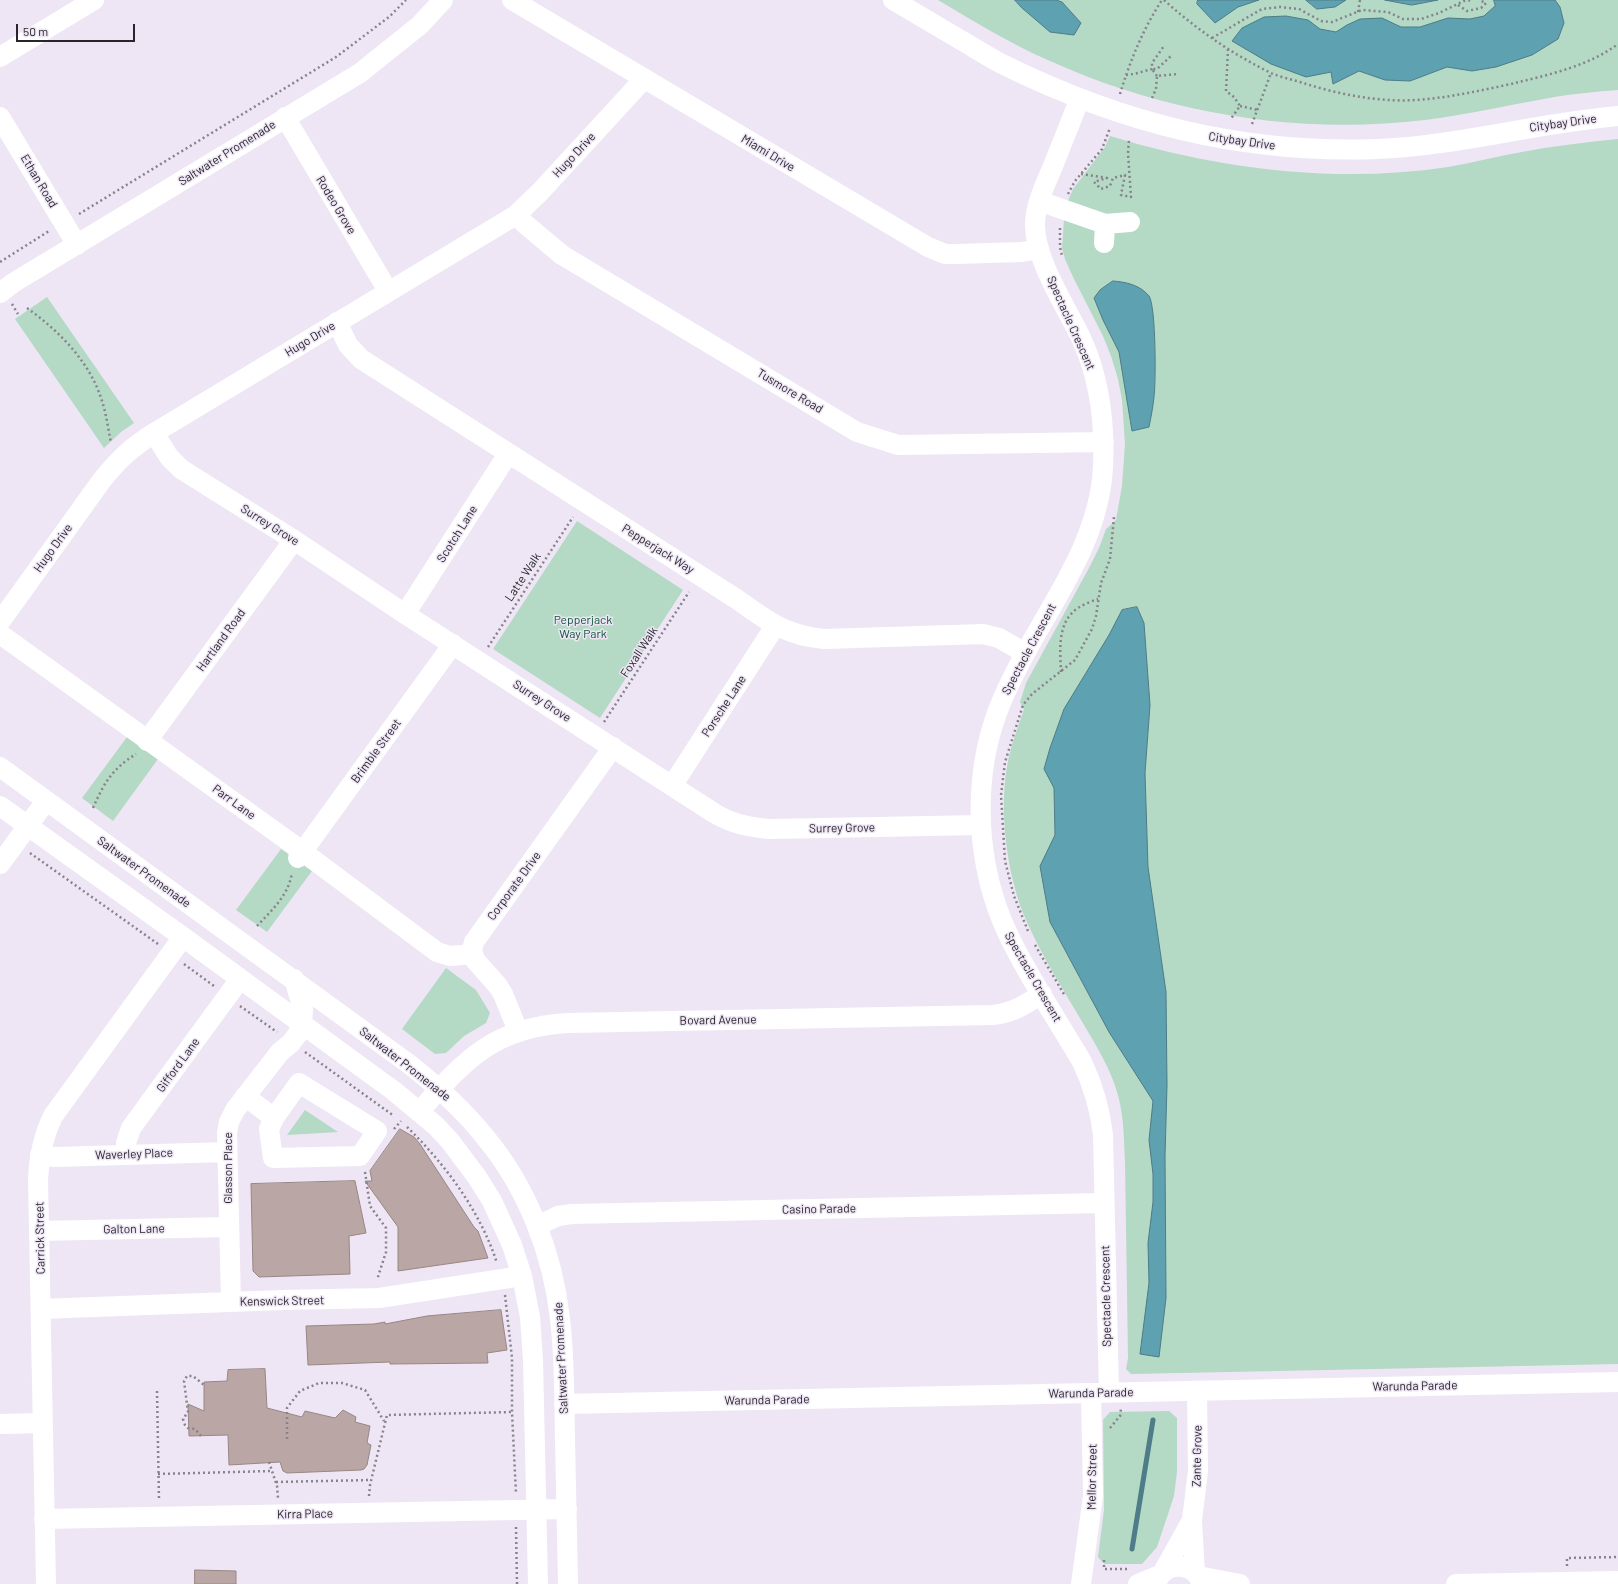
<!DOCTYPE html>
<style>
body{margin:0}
#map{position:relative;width:1618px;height:1584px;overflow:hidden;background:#eee6f5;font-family:Barlow,sans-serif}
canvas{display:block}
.scale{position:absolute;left:16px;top:24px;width:119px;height:18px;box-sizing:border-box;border:2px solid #29262b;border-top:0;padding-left:5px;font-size:12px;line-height:14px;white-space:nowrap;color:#29262b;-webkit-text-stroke:3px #eee6f5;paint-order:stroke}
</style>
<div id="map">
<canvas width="1618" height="1584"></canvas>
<div class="scale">50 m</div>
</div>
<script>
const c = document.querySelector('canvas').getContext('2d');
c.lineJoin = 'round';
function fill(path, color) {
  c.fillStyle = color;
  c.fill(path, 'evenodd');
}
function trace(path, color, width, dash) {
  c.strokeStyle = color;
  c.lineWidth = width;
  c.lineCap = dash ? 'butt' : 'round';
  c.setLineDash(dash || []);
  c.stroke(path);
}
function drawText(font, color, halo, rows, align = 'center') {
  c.font = font + ' Barlow,sans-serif';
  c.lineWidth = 3;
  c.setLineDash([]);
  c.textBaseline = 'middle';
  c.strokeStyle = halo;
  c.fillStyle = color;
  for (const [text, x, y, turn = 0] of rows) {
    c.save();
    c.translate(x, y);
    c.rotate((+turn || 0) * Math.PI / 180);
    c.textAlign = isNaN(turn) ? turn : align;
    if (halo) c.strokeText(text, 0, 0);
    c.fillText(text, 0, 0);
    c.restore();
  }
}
fill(new Path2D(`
 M938,0H1618V90C1593,92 1568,94 1544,99C1504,106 1465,115 1425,120C1298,135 1167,114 1050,61C1011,44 975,22 938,0Z
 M1110,136C1218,169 1335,184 1448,167C1473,163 1497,156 1522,152C1554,146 1586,142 1618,139V1364L1131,1374L1126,1369L1128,1358L1125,1162C1124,1141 1124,1120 1119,1099C1113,1074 1100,1052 1087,1030C1065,992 1040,954 1023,913C1007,872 999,811 1007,767C1010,747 1018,728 1024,709L1020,702L1026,683L1089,568L1099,548L1106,529L1116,520L1122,486L1125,444L1122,400L1118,379L1111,356L1103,336L1073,277L1065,259L1062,248L1064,219L1068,201L1073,189L1105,147Z
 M47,297L134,423L121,432L104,448L15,319Z
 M577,521L683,590L600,718L493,649Z
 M127,737L158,759L113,821L82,798Z
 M281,849L312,871L267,932L236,910Z
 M446,968L476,990L490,1013L486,1023L464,1036L446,1053L435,1054L402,1029Z
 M305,1110L338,1132L287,1135Z
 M1169,1411L1177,1418V1472L1174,1496L1157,1547L1142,1564H1104L1098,1557L1104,1510L1103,1420L1110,1412Z`), '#b4d9c5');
const water = new Path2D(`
 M1015,0H1056L1062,2L1081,23L1074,35L1050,32L1022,8Z
 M1198,0H1259L1238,7L1215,23L1197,4Z
 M1306,0H1346L1335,7L1317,9Z
 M1385,0H1438L1412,5Z
 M1494,0H1555L1560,7L1564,23L1558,39L1532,55L1496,67L1472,71L1447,67L1410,81L1385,80L1359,71L1333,84L1331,72L1306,77L1271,64L1232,41L1242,28L1264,17L1286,16L1308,20L1320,29L1336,32L1347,25L1360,19L1382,18L1401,27H1420L1448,18L1470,19L1484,16L1495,6Z
 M1113,281C1126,282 1140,285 1149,296C1156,306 1156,382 1154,397C1153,407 1151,417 1149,427L1132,431L1119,352L1103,320L1094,298L1100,290Z
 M1137,607L1144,623L1150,705L1145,773L1148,867L1166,992L1167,1085L1165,1156L1166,1298L1159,1357L1140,1354L1149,1283L1148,1243L1153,1202V1174L1149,1140L1153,1101L1109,1032L1050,922L1040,866L1055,835L1054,788L1044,769L1050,748L1064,709L1109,635L1122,610Z`);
fill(water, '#5ea1b0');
trace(water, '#4e7c88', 1);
trace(new Path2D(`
 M1132,1549L1153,1420`), '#4e7c88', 5);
const building = new Path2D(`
 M400,1129L414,1137L420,1144L474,1227L478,1231L488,1258L398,1271V1227L365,1181H372L370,1171Z
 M355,1181L366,1233L349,1236L350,1274L259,1277L253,1271L251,1184Z
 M501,1310L507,1350L487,1353L488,1363L390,1364V1362L308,1365L306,1326L374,1324L385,1322V1324L427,1316Z
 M265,1369L267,1408L302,1417L305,1411L335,1418L343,1410L356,1417L355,1422L370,1426L367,1443L371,1445L367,1465L364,1469L361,1470L287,1473L283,1471L280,1462L229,1465L228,1435L189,1436L188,1404L204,1411V1382L227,1381L228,1370Z
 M195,1570L236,1571V1584H195Z`);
fill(building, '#b9a6a5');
trace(building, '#988685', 1);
trace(new Path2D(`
 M1164,0C1196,29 1232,54 1271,73C1280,77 1290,79 1300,82C1340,95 1385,104 1428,99C1456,96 1483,90 1511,84C1547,75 1587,67 1618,44
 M1458,5L1467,11L1481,8L1486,3L1479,0
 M1358,12L1360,0
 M1212,38L1262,9L1280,7L1299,9L1321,21L1332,22L1362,10L1388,12L1403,19H1421L1439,13L1464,1L1473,0
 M1228,49L1226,91L1234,97L1240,106L1230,120
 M1126,75L1134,74L1152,69V63L1164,46
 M1157,76L1152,69H1157L1171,56
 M1120,94C1130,61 1143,29 1162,0
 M1152,98L1156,89L1157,76L1178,74
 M1240,106L1258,110
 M1252,124L1271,73
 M1081,174L1107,178L1094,182L1101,189L1110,186L1113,178L1125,175L1121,195L1131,197L1128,153L1129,139
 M1068,194L1075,181L1102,149L1110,128
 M79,214L336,57L389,17L406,0
 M1060,228V247L1062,256
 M0,262L49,231
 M12,304L18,314
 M27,308C58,330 89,361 101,398C106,412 108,428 111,443
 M488,647L573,517
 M1061,672C1060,649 1057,622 1078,608C1084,604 1092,601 1098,599
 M604,722L689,592
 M93,808C104,783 112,769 136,754
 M30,853L158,944
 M257,926C272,910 288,896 292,873
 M1028,931L1014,896L1005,861L1001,795L1005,762L1023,705L1032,694L1075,660L1092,629L1096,616L1101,583L1110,559L1114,517
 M1035,945L1065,996
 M184,964L214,986
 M240,1006L277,1032
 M305,1052L394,1116
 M407,1127C446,1165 480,1211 497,1263
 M394,1129L401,1121
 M365,1172L370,1206L386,1228V1252L377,1280
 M505,1295L512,1358V1412L516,1494
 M157,1391L159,1500
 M1110,1428L1120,1416L1121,1409
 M201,1436L195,1429L188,1428L185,1425L183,1419L188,1412L184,1381L187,1376H193L204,1385
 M287,1439V1408L300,1391L319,1383H342L365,1390L384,1421
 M269,1462L277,1486L278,1498
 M158,1474L272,1471
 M276,1482L371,1480
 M369,1496L370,1485L387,1415L512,1412
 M516,1527L517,1584
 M1104,1560V1569H1128
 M1567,1566V1558L1618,1557`), '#88828c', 2.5, [2, 3]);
trace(new Path2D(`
 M512,0L928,247L945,254H956L1022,252L1039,249
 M893,0C915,13 937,26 959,39C973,47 987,56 1002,64C1121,123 1242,154 1377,149C1458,146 1537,123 1618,116
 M0,57L94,0
 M1080,98C1071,121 1062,143 1053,166C1045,185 1035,205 1035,225C1035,261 1067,308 1082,340C1100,380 1105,423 1103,467C1100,529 1066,582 1036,634C1021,660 1007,686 997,713C972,782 976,865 1007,932C1028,977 1057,1019 1082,1062C1094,1087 1100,1109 1103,1135L1109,1393
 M0,117L77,245
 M285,117L388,291
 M1039,201L1105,224L1130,222
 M516,215L525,224L562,255L857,432L898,445L1104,442
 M1104,243L1105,224
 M0,293L13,283L360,73L420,25L443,0
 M337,322L348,345L361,359L735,598C767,620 783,635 824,639L983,634L999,638L1025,653
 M154,433L169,457L181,469L294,540L405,614L714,813C732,824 749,827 769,829L981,825
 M405,614L508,454
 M0,622L102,480C120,458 131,448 154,433L516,215L540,192L644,79
 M0,634L291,843L437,952L450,956L473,954
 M147,741L294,540
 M0,767L409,1064C437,1086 463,1109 485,1137C527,1187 553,1254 560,1319C565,1358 564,1399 565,1439C566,1487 567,1536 568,1584
 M672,786L775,626
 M0,806L183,937L394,1091L436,1126L450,1141L477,1177L492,1201L512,1245L522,1276L530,1317L533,1360L538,1584
 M298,858L453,644
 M0,864L46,801
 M518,1031L503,994L498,986L475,960L472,950L474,942L613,747
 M299,1083L377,1131L360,1156L273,1158L269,1129L274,1118Z
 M245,1096L274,1118
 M420,1111C465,1059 495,1027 568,1023L993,1015C1013,1013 1026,1004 1042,994
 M126,1154V1143L131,1128L240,979
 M40,1155L55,1157L227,1152
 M537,1226L558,1216L572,1214L1104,1203
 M39,1231L229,1227
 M231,1302L227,1133L229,1122L235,1110L280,1052L291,1043L297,1035L302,1024L303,1009L294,979
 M41,1309L283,1300L379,1298L522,1276
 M564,1404L1618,1382
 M0,1424L43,1423
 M44,1519L567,1509
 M1163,1572L1192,1520
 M1195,1573L1192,1520L1198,1471L1197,1391
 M1198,1576L1240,1584
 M46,1584L38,1179C39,1157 43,1136 53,1116L183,937
 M1081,1584L1093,1496L1091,1393
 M1138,1584L1160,1575
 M1156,1584C1163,1562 1191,1561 1201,1581
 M1456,1584L1618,1581`), '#fff', 20);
drawText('12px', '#29262b', '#eee6f5', [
 ["Citybay Drive",1563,123,-8],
 ["Citybay Drive",1242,141,8],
 ["Saltwater Promenade",227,153,-32],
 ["Miami Drive",768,153,31],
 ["Hugo Drive",574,155,-47],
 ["Ethan Road",39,181,59],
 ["Rodeo Grove",336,205,59],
 ["Spectacle Crescent",1071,323,66],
 ["Hugo Drive",310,339,-31],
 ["Tusmore Road",790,391,31],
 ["Surrey Grove",270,525,32],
 ["Scotch Lane",457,534,-58],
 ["Hugo Drive",53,548,-54],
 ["Pepperjack Way",658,549,32],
 ["Latte Walk",523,577,-57],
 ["Hartland Road",221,640,-54],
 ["Spectacle Crescent",1029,649,-62],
 ["Foxall Walk",639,652,-57],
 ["Surrey Grove",542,701,33],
 ["Porsche Lane",724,706,-57],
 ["Brimble Street",376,751,-54],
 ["Parr Lane",234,802,36],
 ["Surrey Grove",842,828,-1],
 ["Saltwater Promenade",144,872,36],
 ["Corporate Drive",514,886,-54],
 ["Spectacle Crescent",1033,977,60],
 ["Bovard Avenue",718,1020,-1],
 ["Saltwater Promenade",405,1064,38],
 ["Gifford Lane",178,1065,-54],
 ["Waverley Place",134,1154,-2],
 ["Glasson Place",228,1168,-90],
 ["Casino Parade",819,1209,-1],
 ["Galton Lane",134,1229,-1],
 ["Carrick Street",40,1238,-91],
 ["Spectacle Crescent",1106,1296,-91],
 ["Kenswick Street",282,1301,-1],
 ["Saltwater Promenade",561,1358,-93],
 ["Warunda Parade",1415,1386,-1],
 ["Warunda Parade",1091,1393,-1],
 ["Warunda Parade",767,1400,-1],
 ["Zante Grove",1197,1456,-89],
 ["Mellor Street",1092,1477,-89],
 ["Kirra Place",305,1514,-1]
]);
drawText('12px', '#0d5337', '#eee6f5', [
 ["Pepperjack",583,620],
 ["Way Park",583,634]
]);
</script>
